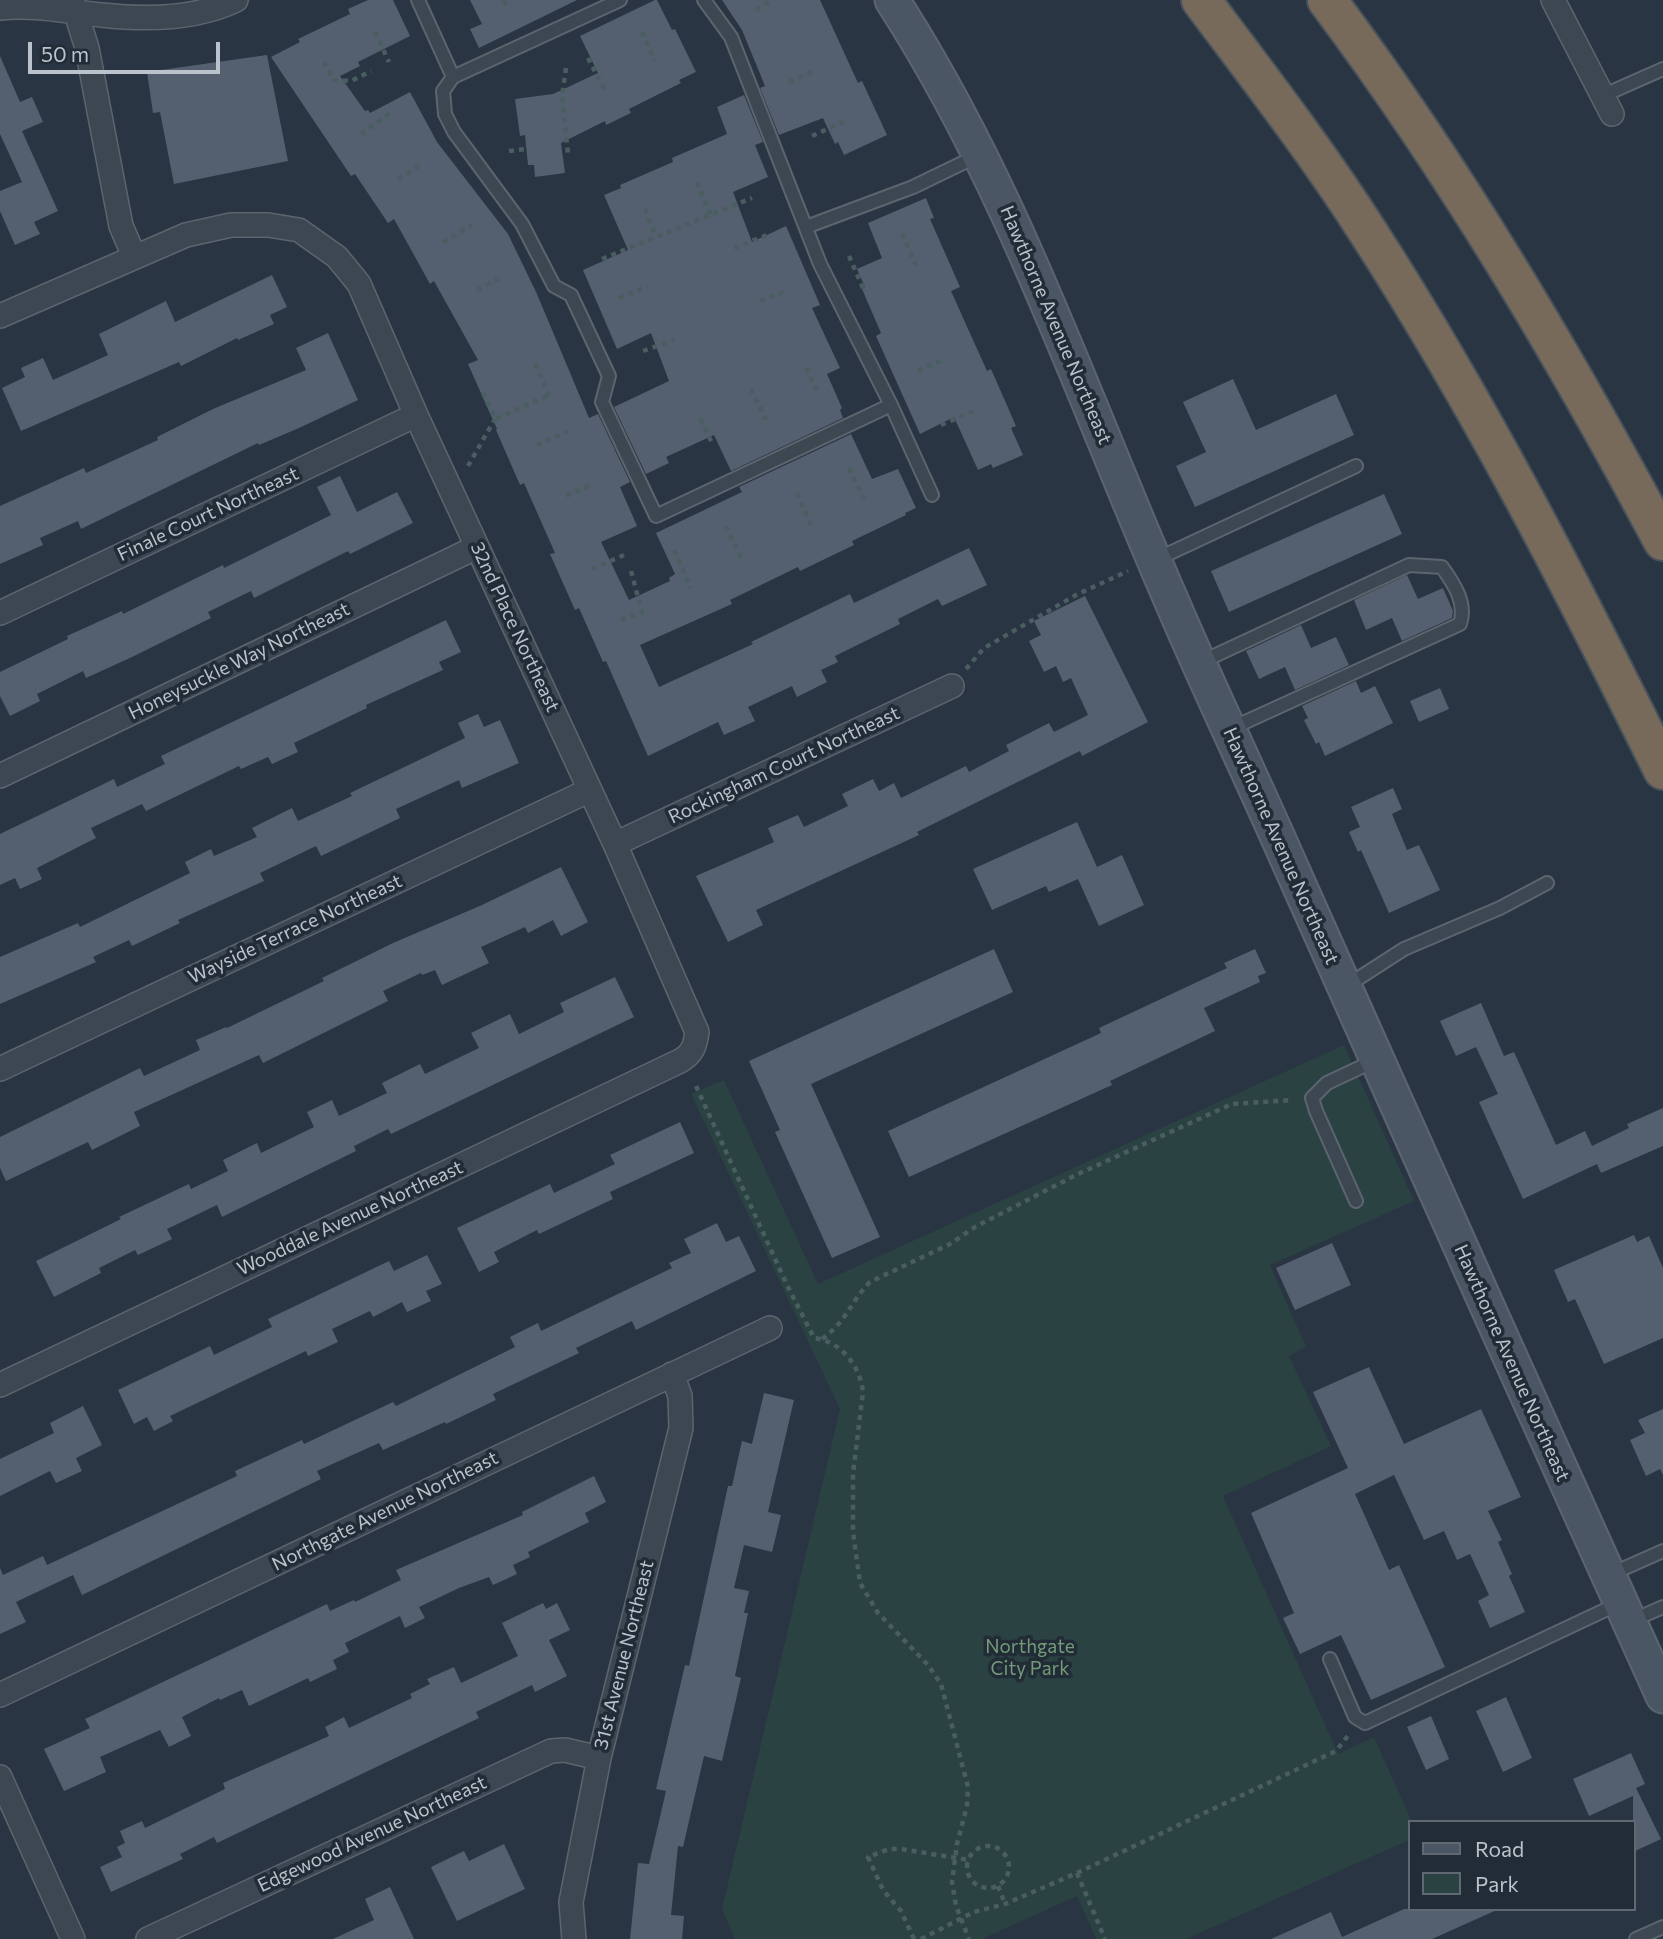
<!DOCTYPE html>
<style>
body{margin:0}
#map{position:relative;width:1663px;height:1939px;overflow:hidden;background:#293542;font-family:Commissioner,sans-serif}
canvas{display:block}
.legend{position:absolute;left:1408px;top:1820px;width:228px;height:91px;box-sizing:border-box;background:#222c37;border:2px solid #5f6873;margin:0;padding:9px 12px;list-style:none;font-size:21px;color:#bac2cc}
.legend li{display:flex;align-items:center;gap:14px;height:35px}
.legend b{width:35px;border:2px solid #5f6873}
.scale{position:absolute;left:28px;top:42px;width:192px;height:32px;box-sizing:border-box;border:4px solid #bac2cc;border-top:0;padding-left:9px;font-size:21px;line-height:24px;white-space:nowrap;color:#bac2cc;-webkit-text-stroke:5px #222c37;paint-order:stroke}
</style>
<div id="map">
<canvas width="1663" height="1939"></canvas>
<ul class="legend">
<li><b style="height:9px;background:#4b5665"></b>Road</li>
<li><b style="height:19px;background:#2b4243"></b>Park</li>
</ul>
<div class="scale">50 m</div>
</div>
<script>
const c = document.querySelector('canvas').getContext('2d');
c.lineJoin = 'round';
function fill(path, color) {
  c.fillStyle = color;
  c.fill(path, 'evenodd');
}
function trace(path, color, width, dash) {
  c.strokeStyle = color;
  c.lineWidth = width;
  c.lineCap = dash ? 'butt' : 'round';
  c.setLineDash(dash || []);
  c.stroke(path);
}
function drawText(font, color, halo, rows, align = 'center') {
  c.font = font + ' Commissioner,sans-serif';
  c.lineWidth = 7;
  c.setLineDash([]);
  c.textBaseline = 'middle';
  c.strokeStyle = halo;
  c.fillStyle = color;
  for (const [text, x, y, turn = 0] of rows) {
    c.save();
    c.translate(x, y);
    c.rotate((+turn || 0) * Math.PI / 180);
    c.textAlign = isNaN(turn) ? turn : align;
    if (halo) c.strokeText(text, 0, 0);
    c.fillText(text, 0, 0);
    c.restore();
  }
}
fill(new Path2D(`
 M1344,1045L1414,1201L1270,1265L1306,1347L1289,1356L1331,1446L1223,1496L1338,1754L1374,1737L1412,1822H1409V1840L1186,1939H1096L1077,1896L982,1939H735L722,1909L840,1409L691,1094L724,1080L818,1284Z`), '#2b4243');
fill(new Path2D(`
 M368,0H393L410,36L358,62L360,66L340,76L365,111L368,110L370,113L410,92L437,142L508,234L537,294L589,418L598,414L630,482L620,487L637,526L601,542L629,600L670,581L669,578L675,574L656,533L742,492L739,487L851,434L872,479L898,469L916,508L905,513L906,515L852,541L854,545L800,571L798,567L730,600L732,604L640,645L659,687L753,644L751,642L850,594L854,603L969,548L987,585L942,606L938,599L898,619L900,624L835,656L838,662L821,670L827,682L797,697L792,686L748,707L755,721L724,735L718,722L648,756L606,661L603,662L579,608L575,610L550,554L555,553L524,483L520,485L496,430L497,429L468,364L478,360L434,281L430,284L394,219L388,223L355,174L351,176L271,57L300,42L298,39L350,14L348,9Z
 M470,0H577L479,48L470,29L482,24Z
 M655,0H657L672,30L675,29L696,72L679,80L681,83L629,109L631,113L606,125L605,121L561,143L565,173L535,177L534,165H528L525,135L520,136L515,99L553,94L598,73L580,36Z
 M722,0H820L858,83L862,81L887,135L844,155L838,142L835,144L823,118L779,135L760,88L765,86L742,30Z
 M267,55L288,161L174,184L160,112L153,113L147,72Z
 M0,56L20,102L32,97L43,122L22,131L58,211L34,222L40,234L15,245L0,211V191L22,182L0,134Z
 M744,95L763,142L755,145L768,177L733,192L752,242L786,226L820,305L812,308L840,368L827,374L842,408L840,410L843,418L731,471L714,435L666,457L669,463L646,474L614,407L669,381L651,333L617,349L583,270L628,250L604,195L621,188L620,185L673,162L672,158L727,134L717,107Z
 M926,198L934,218L930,219L960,287L951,291L987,371L991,369L1016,426L1011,428L1023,455L993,468L991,464L978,470L954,417L920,434L876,336L881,333L862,289L865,287L857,269L882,258L868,223Z
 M272,275L287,307L270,315L274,324L238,340L237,338L181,366L179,362L21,431L2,388L25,377L21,368L43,358L53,380L108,355L99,334L166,301L175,322Z
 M328,333L358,400L299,428L259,445L258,443L81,529L78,521L40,538L43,545L0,564V506L84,468L86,473L158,440L157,437L213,409L306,370L296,348Z
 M1233,379L1256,430L1336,394L1354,435L1195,507L1176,466L1206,452L1183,402Z
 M340,476L357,512L397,492L413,523L350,554L348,551L254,598L251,591L208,612L211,618L132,657L86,678L83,671L37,694L40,701L10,716L0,696V672L68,639L67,636L122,611L123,614L223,565L224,568L331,515L317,487Z
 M1384,494L1402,534L1229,612L1211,571Z
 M1407,575L1418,599L1443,588L1453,611L1452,618L1402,641L1392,618L1366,630L1354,600Z
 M1085,596L1148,722L1082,756L1080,751L917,832L919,835L756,910L763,925L728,942L696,876L774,842L768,828L798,815L804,827L848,806L842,794L873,779L879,791L894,783L901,798L966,766L969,772L1009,751L1006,745L1049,723L1054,732L1088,715L1071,678L1063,682L1056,666L1044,672L1029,641L1041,635L1034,621Z
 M446,620L461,652L439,662L443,670L366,705L367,708L294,743L298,752L272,764L268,757L241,769L239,766L146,811L142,804L91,828L96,838L37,868L42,879L20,889L15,878L0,885V834L114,779L117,787L165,764L161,756Z
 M1301,625L1311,648L1336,637L1349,665L1295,690L1285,667L1259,679L1246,651Z
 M1356,681L1361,693L1375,686L1393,723L1325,756L1319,742L1316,744L1304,720L1308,718L1302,706Z
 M1440,688L1449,709L1419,722L1410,701Z
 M478,714L484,727L500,720L519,763L462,788L459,780L396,809L400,818L321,856L316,846L260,873L264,881L178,920L180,923L132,946L129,940L93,957L96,962L0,1004V957L78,923L80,927L190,873L185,862L211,849L214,856L257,837L252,828L292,808L298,821L352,796L350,793L465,738L458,723Z
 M1393,788L1402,809L1392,814L1407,850L1419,845L1440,890L1389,913L1361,850L1358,852L1349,832L1360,827L1351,807Z
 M1077,822L1097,867L1122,855L1144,905L1099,926L1078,879L1049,892L1046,886L992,910L973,869Z
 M561,867L588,922L561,936L553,920L528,933L525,927L481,947L489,963L442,985L435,970L422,975L421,973L383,991L388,1001L263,1063L259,1055L134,1112L140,1126L92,1150L88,1142L6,1181L0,1168V1137L140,1068L144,1076L200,1050L196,1040L226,1027L227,1028L324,981L322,978L393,943L482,905Z
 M994,949L1013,992L811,1084L880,1237L832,1258L775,1132L780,1130L749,1061Z
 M1255,949L1266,973L1258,976L1260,982L1204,1008L1215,1031L1110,1081L1112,1085L909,1177L888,1131L1101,1033L1099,1028L1227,968L1224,963Z
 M615,977L634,1017L391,1134L388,1129L354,1146L356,1151L222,1217L217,1205L167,1229L172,1239L138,1255L135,1250L99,1268L101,1273L54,1297L36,1261L121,1219L119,1217L189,1184L191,1189L228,1171L223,1160L257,1143L261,1153L314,1127L307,1112L332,1100L339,1116L387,1093L382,1083L420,1064L425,1074L479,1048L471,1033L510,1014L519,1034L564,1012L560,1003Z
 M1481,1003L1504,1056L1514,1052L1556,1145L1585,1131L1592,1146L1629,1128L1627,1124L1663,1108V1146L1601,1173L1597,1164L1523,1199L1479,1102L1498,1094L1476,1047L1456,1056L1440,1021Z
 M680,1122L694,1153L610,1192L613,1199L539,1234L537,1230L494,1252L499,1262L479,1272L457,1228L550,1184L554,1193L615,1164L610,1155Z
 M717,1223L726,1242L739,1236L756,1271L636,1330L632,1321L576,1348L579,1353L493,1394L496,1400L446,1424L445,1422L383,1450L379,1443L317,1471L321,1479L82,1595L73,1575L16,1602L26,1622L0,1634V1568L3,1575L43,1556L47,1565L237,1476L235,1471L302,1440L304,1444L393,1402L396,1406L515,1347L510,1337L538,1323L541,1331L672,1268L669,1263L691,1253L684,1239Z
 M1634,1235L1637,1242L1649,1236L1663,1268V1338L1604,1364L1575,1299L1568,1302L1554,1270Z
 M1332,1243L1351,1285L1295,1310L1276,1268Z
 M427,1255L442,1284L426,1291L431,1301L407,1312L402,1302L373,1317L370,1311L332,1329L338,1342L308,1356L306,1351L170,1416L173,1421L154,1431L147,1417L134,1424L118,1390L210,1346L214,1355L272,1327L268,1319L389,1261L394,1271Z
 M1369,1367L1404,1444L1481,1409L1521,1497L1488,1511L1502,1540L1498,1542L1512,1574L1509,1576L1525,1612L1490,1628L1478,1601L1489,1595L1470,1554L1457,1560L1444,1531L1424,1540L1394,1475L1355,1494L1389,1570L1399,1565L1445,1667L1371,1700L1341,1635L1300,1654L1283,1618L1294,1613L1251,1513L1348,1468L1313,1392Z
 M764,1393L794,1400L768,1512L781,1515L772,1552L744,1545L734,1588L749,1591L744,1613H748L735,1676L741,1678L722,1761L704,1756L683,1847L678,1846L671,1915L684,1916L682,1939H630L638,1863L649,1864L666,1791L656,1789L685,1665L689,1666L728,1486H732L742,1441L752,1444Z
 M83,1406L102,1445L76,1458L82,1471L56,1483L50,1471L0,1496V1459L54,1433L50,1423Z
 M1663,1409V1475L1660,1469L1646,1476L1630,1440L1645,1433L1638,1420Z
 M594,1476L606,1502L585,1513L589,1522L528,1552L530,1557L513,1565L517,1574L493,1585L489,1577L459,1588L419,1607L425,1618L405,1628L400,1616L345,1643L349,1652L333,1660L337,1669L310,1682L308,1678L249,1706L242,1690L220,1700L219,1698L182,1717L191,1736L169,1747L160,1730L100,1757L106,1772L64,1791L44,1749L90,1728L85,1719L327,1604L330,1611L354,1600L355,1602L401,1580L396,1570L523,1515L522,1512Z
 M543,1603L546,1609L557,1603L570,1630L549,1640L567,1676L535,1692L532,1685L476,1712L479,1718L217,1843L214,1837L180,1854L183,1859L111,1892L100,1867L122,1857L117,1847L125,1843L120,1831L142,1821L145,1828L225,1789L223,1783L329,1736L325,1727L344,1717L349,1728L412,1698L410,1694L430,1684L427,1679L454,1667L461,1683L518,1656L502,1623Z
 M1506,1697L1532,1758L1503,1772L1476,1711Z
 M1431,1716L1449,1759L1426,1770L1407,1727Z
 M1631,1753L1645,1784L1636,1788L1661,1839L1633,1852V1796L1589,1816L1573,1779Z
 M504,1844L525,1889L457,1921L431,1867L464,1851L469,1861Z
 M390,1887L414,1939H333L374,1920L365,1899Z
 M1404,1909H1499L1432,1939H1271L1331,1912L1342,1937Z`), '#54606f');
const service = new Path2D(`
 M418,0L453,77
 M620,0L453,77L443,91L445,114L454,132L522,224L554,286L571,295L609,376L602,402L656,516L891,405L820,264L731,37L704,0
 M1602,96L1663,69
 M806,227L913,187L977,156
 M891,405L932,495
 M1155,560L1356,466
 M1199,663L1409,565L1442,567C1454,584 1467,603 1460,624L1230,729
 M1345,987L1404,949L1500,908L1547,883
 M1356,1201L1316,1111L1312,1098L1327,1083L1374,1061
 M1609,1575L1663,1551
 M1631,1621L1663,1607
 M1330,1659L1355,1717L1365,1723L1620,1603
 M1636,1939L1663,1927`);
const minor = new Path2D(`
 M72,0L87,48L121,226L134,256
 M1553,0L1612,114
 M0,8C35,4 68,12 102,15C146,20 196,19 236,0
 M0,316L186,235L231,225H268L299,230L337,257L359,284L416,415L615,844L697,1032C695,1047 692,1054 680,1061L0,1385
 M0,613L416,415
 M0,776L477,547
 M615,844L952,686
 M0,1069L590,790
 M0,1695L770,1328
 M0,1777L73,1939
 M148,1939L551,1751L565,1750L599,1758
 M574,1939L571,1902L599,1758L681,1428L680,1396L672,1374`);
const secondary = new Path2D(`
 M892,0C1013,187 1083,399 1172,602C1210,691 1252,778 1291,867C1414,1144 1538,1420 1663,1696`);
const motorway = new Path2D(`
 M1201,0C1258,76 1317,152 1368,232C1479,404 1572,586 1663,770
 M1327,0C1455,171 1563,353 1663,541`);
trace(service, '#5b656f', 16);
trace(minor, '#5b656f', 26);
trace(secondary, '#5b656f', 37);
trace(motorway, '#48525c', 42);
trace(new Path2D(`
 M504,0L507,8
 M756,10L772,0
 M375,32L389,62
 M642,32L655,61
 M588,58L605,91
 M324,62L333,80L351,81L371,71
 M566,68L562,96L568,154
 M789,82L816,70
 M361,134L393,111
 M812,136L845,121
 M509,151L526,149
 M398,179L422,164
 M697,182L710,214
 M645,209L656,237
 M902,234L918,270
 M443,242L472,225
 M734,248L767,235
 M849,256L863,288
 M602,259L752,198
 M477,290L503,276
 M619,298L648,287
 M760,301L788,290
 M643,351L674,340
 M535,364L549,395L554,398
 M806,368L819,395
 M918,371L944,359
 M751,389L766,420
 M483,393L495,419L549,395
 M700,419L713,445
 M941,425L974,411
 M537,445L568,431
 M468,466L495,419
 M849,468L864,499
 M797,493L813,530
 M566,496L592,484
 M726,526L741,558
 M674,550L691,588
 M592,569L624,555
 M621,620L642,612L631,571
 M966,669L984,648L1076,595L1128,571
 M696,1086L787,1285L814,1338C841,1341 860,1366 863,1392L853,1474V1532L860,1583L878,1613L928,1665L941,1684L968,1787L967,1806L957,1844L952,1882L956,1906L969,1939
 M822,1339C848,1320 850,1302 870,1282L950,1244L975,1227L1076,1175L1232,1104L1293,1100
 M967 1867a21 21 0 1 1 42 0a21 21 0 1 1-42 0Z
 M1077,1873L1105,1939
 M998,1886L1005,1904
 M914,1939L901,1911L883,1890L868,1857L889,1849H901L969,1860
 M921,1939L974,1912L1005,1904L1077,1873L1336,1751L1350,1733`), '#495e60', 4.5, [5, 5]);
trace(service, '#3d4752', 12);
trace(minor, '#3d4752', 23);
trace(secondary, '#4b5665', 33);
trace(motorway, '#776a5b', 38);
drawText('19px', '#bac2cc', '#222c37', [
 ["Hawthorne Avenue Northeast",1056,325,67],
 ["Finale Court Northeast",208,514,-25],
 ["32nd Place Northeast",515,627,65],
 ["Honeysuckle Way Northeast",239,661,-26],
 ["Rockingham Court Northeast",784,765,-25],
 ["Hawthorne Avenue Northeast",1281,846,66],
 ["Wayside Terrace Northeast",295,929,-25],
 ["Wooddale Avenue Northeast",350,1218,-25],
 ["Hawthorne Avenue Northeast",1512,1363,66],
 ["Northgate Avenue Northeast",385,1511,-26],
 ["31st Avenue Northeast",624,1655,-76],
 ["Edgewood Avenue Northeast",372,1834,-25]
]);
drawText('19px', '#739b7a', '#222c37', [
 ["Northgate",1030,1647],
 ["City Park",1030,1669]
]);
</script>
